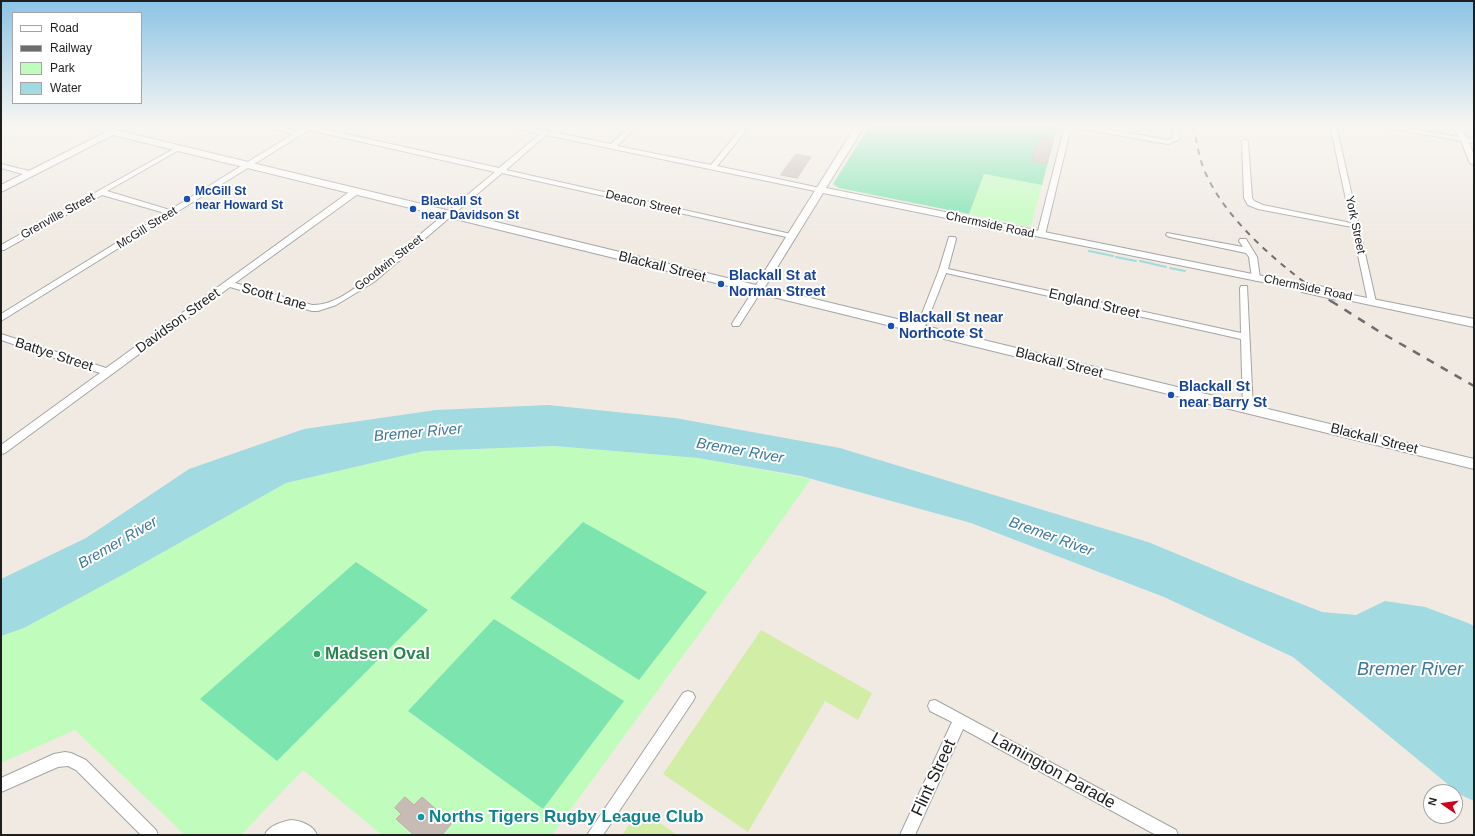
<!DOCTYPE html>
<style>
body{margin:0}
#map{position:relative;width:1475px;height:836px;overflow:hidden;background:#f0eae3;font-family:Helvetica,sans-serif}
canvas{display:block}
.frame{position:absolute;inset:0;border:2px solid #1e1e1e;pointer-events:none}
.legend{position:absolute;left:12px;top:12px;width:130px;height:92px;box-sizing:border-box;background:#fff;border:1px solid #a5a5a5;margin:0;padding:5px 7px;list-style:none;font-size:12px;color:#1e1e1e}
.legend li{display:flex;align-items:center;gap:8px;height:20px}
.legend b{width:20px;border:1px solid #a5a5a5}
.north{position:absolute;left:1423px;top:784px;width:40px;height:40px;box-sizing:border-box;background:#fff;border:1px solid #a5a5a5;border-radius:50%;rotate:283deg;font-size:11px;font-weight:700;line-height:16px;text-align:center;color:#1e1e1e}
.north::after{content:'';display:block;margin:auto;width:14px;height:18px;background:#cc0019;clip-path:polygon(50% 0,100% 100%,50% 72%,0 100%)}
</style>
<div id="map">
<canvas width="1475" height="836"></canvas>
<div class="frame"></div>
<ul class="legend">
<li><b style="height:5px;background:#fff"></b>Road</li>
<li><b style="height:5px;background:#6c6c6c"></b>Railway</li>
<li><b style="height:11px;background:#c0fdbd"></b>Park</li>
<li><b style="height:11px;background:#a1dae0"></b>Water</li>
</ul>
<div class="north">N</div>
</div>
<script>
const c = document.querySelector('canvas').getContext('2d');
c.lineJoin = 'round';
function fill(path, color) {
  c.fillStyle = color;
  c.fill(path, 'evenodd');
}
function trace(path, color, width, dash) {
  c.strokeStyle = color;
  c.lineWidth = width;
  c.lineCap = dash ? 'butt' : 'round';
  c.setLineDash(dash || []);
  c.stroke(path);
}
function drawText(font, color, halo, rows, align = 'center') {
  c.font = font + ' Helvetica,sans-serif';
  c.lineWidth = 4;
  c.setLineDash([]);
  c.textBaseline = 'middle';
  c.strokeStyle = halo;
  c.fillStyle = color;
  for (const [text, x, y, turn = 0] of rows) {
    c.save();
    c.translate(x, y);
    c.rotate((+turn || 0) * Math.PI / 180);
    c.textAlign = isNaN(turn) ? turn : align;
    if (halo) c.strokeText(text, 0, 0);
    c.fillText(text, 0, 0);
    c.restore();
  }
}
fill(new Path2D(`
 M761,630L872,693L858,720L825,701L748,832L663,774Z
 M640,809L677,835H622Z`), '#d2eda6');
fill(new Path2D(`
 M984,174L1042,185L1031,225L1025,226L969,214Z
 M554,446L698,458L811,479L761,549L552,835H382L303,770L241,835H185L75,730L1,763V636L24,628L126,573L286,483L424,451Z`), '#c0fdbd');
fill(new Path2D(`
 M870,125H1058L1042,185L984,174L969,214L839,188L833,184Z
 M583,522L707,592L639,680L510,598Z
 M356,562L428,610L277,761L200,699Z
 M494,619L624,701L543,809L408,711Z`), '#7ce4af');
fill(new Path2D(`
 M548,405L675,418L840,448L1148,542L1240,580L1322,612L1356,615L1385,601L1425,607L1468,623L1474,626V801L1461,795L1293,657L1164,597L971,523L801,476L698,458L554,446L424,451L286,483L126,573L24,628L1,636V579L86,538L189,469L304,429L436,410Z`), '#a1dae0');
trace(new Path2D(`
 M1089,251L1113,256
 M1116,257L1136,261
 M1140,261L1166,267
 M1170,268L1185,271`), '#a1dae0', 2);
const building = new Path2D(`
 M1040,136L1054,139L1046,164L1032,161Z
 M796,154L811,157L797,178L781,175Z
 M405,797L414,805L422,797L452,823L442,835H414L396,819L401,814L395,808Z`);
fill(building, '#c8bbb6');
trace(building, '#c2aea5', 1);
const minor = new Path2D(`
 M81,125H94L115,132L112,134Z
 M259,125H272L298,131L308,125H316L314,127L499,168L540,134L504,125H518L611,144L631,125H638L617,146L711,165L744,125H751L717,166L820,188L824,190L820,192L546,135L506,170L791,234L795,236L791,238L502,173L374,282L336,305L318,311H312L230,287L5,453L1,454V445L100,373L1,340V334L106,368L352,190H358V194L235,283L312,305C332,306 353,290 368,278L495,172L309,130L1,321V314L165,213L102,195L4,250H1V245L179,146L181,147V149L107,191L170,210L293,134Z
 M1065,125H1084L1168,140L1173,138L1172,125H1178L1180,139L1168,144L1071,127L1045,235L1041,237L1037,235Z
 M1330,125H1336L1376,302L1372,305L1368,302L1352,227L1258,209L1248,205L1244,198L1242,141L1245,139L1248,141L1252,198L1254,201L1263,205L1351,223Z
 M1372,125H1390L1459,137L1452,125H1459L1467,138L1474,139V143L1469,142L1474,155V165L1470,163L1461,141Z
 M1,164L33,172L34,174L30,176L1,168Z
 M1167,233L1243,247L1239,241L1240,239H1246L1257,257L1260,278L1256,281L1252,278L1249,257L1246,253L1170,237L1166,235Z
 M949,237H955L956,239L948,269L1241,333L1240,288L1241,286H1247L1253,409L1248,413L1243,409L1241,339L946,273L924,329L920,332L917,331L916,329L939,270Z
 M758,287L762,290L739,326H733L732,324L733,322L755,288Z
 M688,691L693,693L695,697L693,701L603,835H587L683,693Z
 M935,700L1176,830L1178,835H1156L963,729L915,835H900L952,722L930,711L928,706L930,701Z
 M65,752L71,753L86,760L156,830L158,835H141L76,770L68,766L58,767L1,792V778L54,754Z
 M291,820C301,821 313,825 317,835H265C268,826 281,822 291,820Z`);
const tertiary = new Path2D(`
 M856,125H865L826,188L1302,284L1307,287L1302,290L823,193L765,287L1474,459V469L113,135L1,192V185L112,129L756,285Z
 M1337,292L1474,319V327L1333,297L1331,295L1333,293Z`);
trace(minor, '#a5a5a5', 2);
trace(tertiary, '#a5a5a5', 2);
fill(minor, '#fff');
fill(tertiary, '#fff');
trace(new Path2D(`
 M1194,125C1196,139 1198,153 1203,167C1224,221 1285,270 1332,302`), '#6c6c6c', 2, [6, 6]);
trace(new Path2D(`
 M1331,301L1380,332L1474,386`), '#6c6c6c', 2.5, [8, 8]);
const tertiaryBridge = new Path2D(`
 M1302,287L1337,295`);
trace(tertiaryBridge, '#a5a5a5', 12, []);
trace(tertiaryBridge, '#fff', 10);
const sky = c.createLinearGradient(0, 0, 0, 242);
sky.addColorStop(0, '#8bc3e5');
sky.addColorStop(0.52, '#f8f6f2');
sky.addColorStop(1, '#f8f6f200');
c.fillStyle = sky;
c.fillRect(0, 0, 1475, 242);
for (const [x, y, r, color] of [
 [187,199,4,"#1a4fb4"],
 [413,209,4,"#1a4fb4"],
 [721,284,4,"#1a4fb4"],
 [891,326,4,"#1a4fb4"],
 [1171,395,4,"#1a4fb4"],
 [317,654,4,"#2e9e5b"],
 [421,817,4,"#0f9aa8"]
]) {
  const dot = new Path2D();
  dot.arc(x, y, r, 0, 2 * Math.PI);
  c.fillStyle = color;
  c.fill(dot);
  trace(dot, '#fff', 1.5);
}
drawText('bold 12px', '#164399', '#fff', [
 ["McGill St",195,192],
 ["near Howard St",195,206],
 ["Blackall St",421,202],
 ["near Davidson St",421,216]
], 'left');
drawText('12px', '#1e1e1e', '#fff', [
 ["Deacon Street",643,203,13],
 ["Grenville Street",58,216,-29],
 ["Chermside Road",990,225,12],
 ["York Street",1355,225,78],
 ["McGill Street",147,228,-32],
 ["Goodwin Street",389,263,-38],
 ["Chermside Road",1308,288,12]
]);
drawText('14px', '#1e1e1e', '#fff', [
 ["Blackall Street",662,267,14],
 ["Scott Lane",274,297,16],
 ["England Street",1094,304,13],
 ["Davidson Street",178,321,-36],
 ["Battye Street",54,355,18],
 ["Blackall Street",1059,363,14],
 ["Blackall Street",1374,439,14]
]);
drawText('bold 14px', '#164399', '#fff', [
 ["Blackall St at",729,276],
 ["Norman Street",729,292],
 ["Blackall St near",899,318],
 ["Northcote St",899,334],
 ["Blackall St",1179,387],
 ["near Barry St",1179,403]
], 'left');
drawText('italic 15px', '#3c789c', '#fff', [
 ["Bremer River",418,433,-5],
 ["Bremer River",740,451,10],
 ["Bremer River",1051,537,20],
 ["Bremer River",118,543,-30]
]);
drawText('bold 17px', '#27864d', '#fff', [
 ["Madsen Oval",325,654]
], 'left');
drawText('17px', '#1e1e1e', '#fff', [
 ["Lamington Parade",1053,771,29],
 ["Flint Street",934,778,-65]
]);
drawText('bold 17px', '#0d838f', '#fff', [
 ["Norths Tigers Rugby League Club",429,817]
], 'left');
drawText('italic 18px', '#3c789c', '#fff', [
 ["Bremer River",1410,670]
]);
</script>
